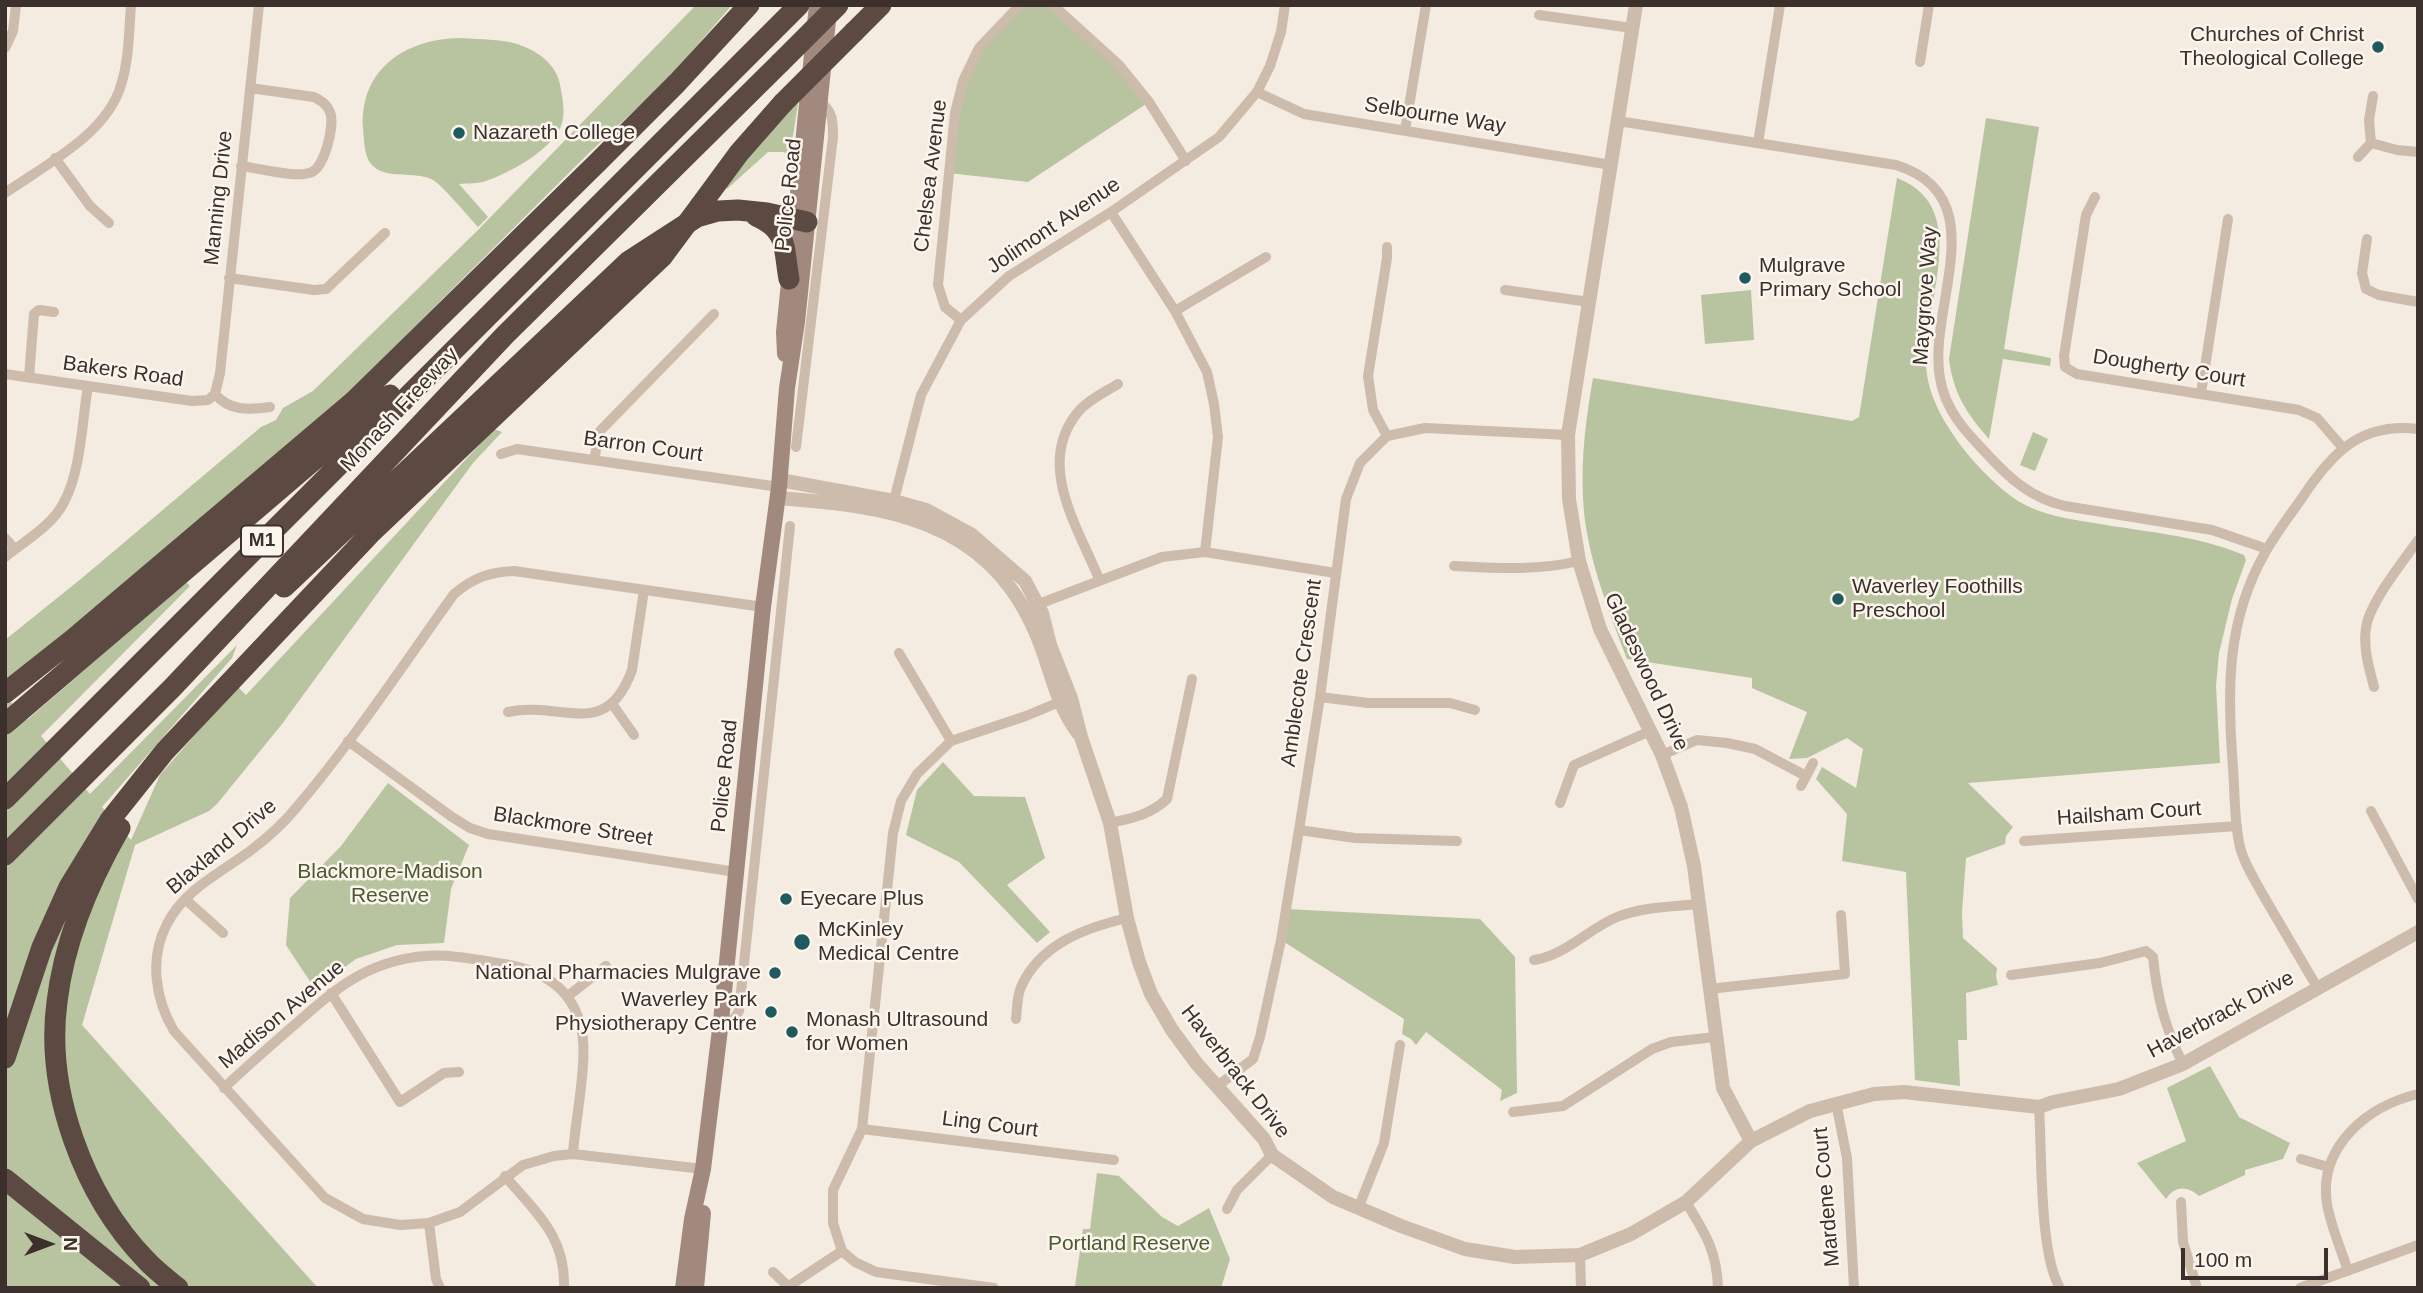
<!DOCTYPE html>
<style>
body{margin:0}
#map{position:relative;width:2423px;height:1293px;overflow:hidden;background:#f4ebe1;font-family:Helvetica,sans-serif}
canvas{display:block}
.frame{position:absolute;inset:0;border:7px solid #3b302b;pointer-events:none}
.north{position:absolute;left:14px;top:1209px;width:70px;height:70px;-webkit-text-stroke:5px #fbf5ee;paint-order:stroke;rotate:90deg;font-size:19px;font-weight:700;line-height:28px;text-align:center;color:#3b302b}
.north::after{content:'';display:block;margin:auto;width:24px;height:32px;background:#3b302b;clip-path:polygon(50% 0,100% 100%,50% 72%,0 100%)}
.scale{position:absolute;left:2181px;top:1248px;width:147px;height:32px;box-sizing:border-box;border:4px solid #3b302b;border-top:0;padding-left:9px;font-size:21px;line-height:24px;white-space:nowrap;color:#3b302b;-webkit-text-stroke:5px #fbf5ee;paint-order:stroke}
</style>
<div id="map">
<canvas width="2423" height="1293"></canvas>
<div class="frame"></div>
<div class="north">N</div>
<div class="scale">100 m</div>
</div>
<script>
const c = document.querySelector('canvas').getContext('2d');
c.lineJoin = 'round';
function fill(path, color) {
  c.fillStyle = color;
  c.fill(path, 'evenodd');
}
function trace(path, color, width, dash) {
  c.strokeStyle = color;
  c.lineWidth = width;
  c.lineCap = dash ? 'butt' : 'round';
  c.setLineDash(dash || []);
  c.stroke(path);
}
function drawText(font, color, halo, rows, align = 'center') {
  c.font = font + ' Helvetica,sans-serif';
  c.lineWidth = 5;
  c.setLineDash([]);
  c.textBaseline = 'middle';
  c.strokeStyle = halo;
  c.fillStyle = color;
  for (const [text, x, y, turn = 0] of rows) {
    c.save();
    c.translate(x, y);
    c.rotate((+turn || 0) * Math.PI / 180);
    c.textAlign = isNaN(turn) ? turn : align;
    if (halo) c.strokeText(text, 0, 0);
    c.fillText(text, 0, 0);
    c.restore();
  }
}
fill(new Path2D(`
 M696,5H732L669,78L589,153L318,423L5,682V640L82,578L261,427L276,420L283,408L313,391L478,230Z
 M1020,5H1053L1149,102L1028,182L949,173L955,113L979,48Z
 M460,38C481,40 505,38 525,47C544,55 559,69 561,90C563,101 565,112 562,123C555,148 510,173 486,181C477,184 469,183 459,184L488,217L478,227C469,217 442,185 433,180C415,170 386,181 371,164C364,156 364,139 363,128C360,69 405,39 460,38Z
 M799,97L790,155L783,152H768L727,189L722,183Z
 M1986,118L2039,127L2004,349L2051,358L2050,366L2003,359L1989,439C1967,414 1953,393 1949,359Z
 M1897,178C1979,210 1915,314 1928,380C1936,423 1982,477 2018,501C2041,515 2068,519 2094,523C2145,532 2196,535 2244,555L2246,560L2232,599L2219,653L2216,686L2220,763L1968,783L2013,827L2006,836L2005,844L1966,858L1962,912L1963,938L1997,968L1996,976L1998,985L1966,993L1967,1040H1958L1960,1086L1915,1080L1906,872L1842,861L1847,814L1816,779L1822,767L1856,788L1863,749L1847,738L1807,758L1789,759L1807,712L1752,688V678L1627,659C1608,608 1585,553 1583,497C1581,457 1586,418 1593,378L1852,421L1859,417Z
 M1751,290L1754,340L1705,344L1701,295Z
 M494,429L502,432L473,463L282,724L217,804L209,811L135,845L82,1025L318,1288H5V695L27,720L186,582L190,586L41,736L90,794L237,645L232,658L102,807L131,840L160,775L237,686L246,695Z
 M2033,432L2048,439L2035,471L2020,465Z
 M943,762L974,796L1025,797L1045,858L1007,885L1050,932L1037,943L959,862L906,835L917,790Z
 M388,783L469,845L451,889L444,943L397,945L356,959L315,989L286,945L290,898L341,846Z
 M1286,909L1480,919L1515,957L1517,1093L1500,1101L1502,1090L1426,1032L1416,1045L1411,1039L1402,1034L1404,1019L1281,940Z
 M2210,1066L2239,1117L2290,1143L2283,1159L2245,1170V1175L2199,1196C2188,1186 2175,1185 2166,1199L2137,1163L2186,1141L2167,1088Z
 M1097,1173L1119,1176L1162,1217L1178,1226L1209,1208L1230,1259L1221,1288L1075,1286L1083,1229H1090Z`), '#b8c4a0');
trace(new Path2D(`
 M1053,5L1119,65L1149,102L1186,161
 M1539,15L1632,28
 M5,48L13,31L16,5
 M1920,62L1929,5
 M1257,92L1304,114L1611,165
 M2373,96L2369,120L2371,143L2397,150L2418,152
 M1618,121L1896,165C1997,196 1927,307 1940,378C1945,410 1965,431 1987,454C2010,479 2031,498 2065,506L2212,530L2267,549
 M1405,130L1426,5
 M1758,143L1780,5
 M2358,157L2371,143
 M55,158L90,206L109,223
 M241,166C258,168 298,179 312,172C325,166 335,124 330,112C327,104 321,101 314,97L250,88
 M5,193C45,165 107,134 121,85C129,60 129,31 131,5
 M2095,197L2086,215L2064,356L2065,367L2077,374L2299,410L2317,418L2343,448
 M1111,212L1175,311L1207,372L1214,404L1218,437L1205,552
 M2367,239L2362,273L2366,289L2379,295L2418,302
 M1387,247V258L1368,376L1373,410L1387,436
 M229,278L314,290L326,289L385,233
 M1505,290L1589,302
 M1175,311L1266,257
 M961,320L945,307L938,285L955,113L963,81L979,48L1020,5
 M5,374L192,401L208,400L215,394
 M29,377L34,314L39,310L54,312
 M2201,393L2228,219
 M215,394L220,373L259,5
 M215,394C229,411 249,410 270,407
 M796,447L833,137C833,120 833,111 819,101
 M501,454L517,449L779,487
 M594,460L600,431L714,314
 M892,508L921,395L961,320L1009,276L1111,212L1219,137L1257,92L1270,66L1281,32L1285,5
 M5,538L15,549
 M5,557C25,541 53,525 64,502C81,471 82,421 88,386
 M1454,566C1497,568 1537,571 1579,561
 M1099,579C1078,527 1035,464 1078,412C1088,400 1105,392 1118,384
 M1031,607L1162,557L1205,552L1335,573
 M899,653L951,741
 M2374,687C2369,668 2363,648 2366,628C2369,603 2403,562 2418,540
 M1320,697L1368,703H1450L1475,710
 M613,705L634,735
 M508,712C562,700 606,742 632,670L644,590
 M348,741L452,817L470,828L488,834L736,872
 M1662,755L1697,740L1727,743L1755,749L1806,776
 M1801,786L1813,763
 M1560,803L1574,765L1650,731
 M2371,811L2418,899
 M1110,823C1132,818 1150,815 1167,799L1192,679
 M1299,830L1355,838L1457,841
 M2024,841L2237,826
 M185,899L223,933
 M1534,960C1566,955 1588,929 1617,917C1641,907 1671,907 1698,904
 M2011,975L2100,963L2146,951L2153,957C2157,997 2165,1028 2183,1064
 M2317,987C2299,956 2281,926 2263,895C2255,880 2244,864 2240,847C2234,822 2235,794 2233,768C2227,691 2226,620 2266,551C2277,532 2290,515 2302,498C2331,454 2360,422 2418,429
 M1709,989L1845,974L1841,915
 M331,993L400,1102L444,1073L459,1072
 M568,996L606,966
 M1016,1019C1017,1009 1017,996 1021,987C1040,944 1085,928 1127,918
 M721,1021L733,1020L739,1011L790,526
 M1216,1087L1253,1059L1260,1037L1281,940L1299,830L1320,697L1346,499L1360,463L1387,436L1425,428L1568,435
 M224,1088C246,1067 269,1047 292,1027C334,990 366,961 425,956C451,954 479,960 504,964C542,970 572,988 581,1027C589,1058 575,1120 573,1154
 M1836,1103L1847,1158L1854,1288
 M2039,1107C2042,1150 2039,1254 2060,1288
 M1513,1112L1563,1106L1652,1049L1671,1042L1715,1037
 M862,1129L1114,1160
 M2301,1159L2328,1167
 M703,1169L573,1154L554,1156L523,1165L460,1212L429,1223L400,1225L363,1219L325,1198L174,1031C155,999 149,958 167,924C184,890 220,873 250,851C266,839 283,824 296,808C353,741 403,665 454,594C473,578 489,572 514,571L763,607
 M505,1176C536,1213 566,1236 564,1288
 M1686,1202C1705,1233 1717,1251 1718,1288
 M2181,1202L2183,1242L2197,1288
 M1227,1209L1237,1190L1272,1155
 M1358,1209L1384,1143L1400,1045
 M429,1223L436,1279L440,1288
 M1580,1255L1581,1288
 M2348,1271C2341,1249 2331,1227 2327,1204C2318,1147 2367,1106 2418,1094
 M773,1272L790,1288
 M789,1286L842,1251
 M994,1288L876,1272L855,1262L842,1251L833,1223V1190L862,1129L893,833L901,801L917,774L951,741L1026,716L1064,700
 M2300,1288L2418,1245`), '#cdbbac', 10);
trace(new Path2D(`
 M1636,5L1568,435L1569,499L1579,561L1600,629L1662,755L1681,807L1694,866L1723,1088L1751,1141
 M780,480L894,501L926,510L972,535L1025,581L1042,613L1050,645L1071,698L1081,737L1110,823L1127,918L1139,962L1151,994L1172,1030L1197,1064L1264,1139L1272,1155L1333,1197L1401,1226L1465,1249L1515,1257L1580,1255L1631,1234L1686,1202L1751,1141L1810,1111L1874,1094L1904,1092L2039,1107L2053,1102L2119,1089L2183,1064L2418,932
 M778,498C887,506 986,519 1035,631C1051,667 1054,701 1078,733`), '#cdbbac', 14);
trace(new Path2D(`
 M785,354L784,332L817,5
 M683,1288L692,1219L703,1169L721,1021L763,607L779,487L787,388L797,322L829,11
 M696,1288L703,1213`), '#a18a7d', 16);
trace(new Path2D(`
 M854,32L881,5
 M700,206L739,153L783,103
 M756,216C789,231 783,247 789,279
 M284,587L629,261L697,217L718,211L738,210L767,213L807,222
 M5,693L72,640L354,401L597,163L677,83L749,5
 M5,724L390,395
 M5,799L799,5
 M120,828C90,880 64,942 57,1002C45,1091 84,1196 146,1260C155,1270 167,1279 178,1288
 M5,855L173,687L505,335L780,63
 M5,1058L42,947L69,887L110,820L165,751L370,534L662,257
 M5,1179L140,1288`), '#5c4a42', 21);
trace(new Path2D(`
 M780,63L838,5
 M783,103L854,32
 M662,257L700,206`), '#5c4a42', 21);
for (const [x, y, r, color] of [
 [2378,47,7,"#1f5a5e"],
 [459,133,7,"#1f5a5e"],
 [1745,278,7,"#1f5a5e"],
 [1838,599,7,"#1f5a5e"],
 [786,899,7,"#1f5a5e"],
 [802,942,9,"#1f5a5e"],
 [775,973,7,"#1f5a5e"],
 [771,1012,7,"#1f5a5e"],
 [792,1032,7,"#1f5a5e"]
]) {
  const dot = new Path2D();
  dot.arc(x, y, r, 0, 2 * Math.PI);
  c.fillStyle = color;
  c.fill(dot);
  trace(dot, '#fbf5ee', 2.5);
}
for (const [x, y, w] of [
 [262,541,42]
]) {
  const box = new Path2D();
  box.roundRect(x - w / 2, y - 15.5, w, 31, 5);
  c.fillStyle = '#fbf5ee';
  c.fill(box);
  trace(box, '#3b302b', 2);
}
drawText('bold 19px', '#3b302b', null, [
 ["M1",262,541]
]);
drawText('21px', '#3b302b', '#fbf5ee', [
 ["Churches of Christ",2364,35,"right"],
 ["Theological College",2364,59,"right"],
 ["Nazareth College",473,133],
 ["Mulgrave",1759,266],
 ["Primary School",1759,290],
 ["Waverley Foothills",1852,587],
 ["Preschool",1852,611],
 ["Eyecare Plus",800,899],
 ["McKinley",818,930],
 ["Medical Centre",818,954],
 ["National Pharmacies Mulgrave",761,973,"right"],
 ["Waverley Park",757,1000,"right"],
 ["Physiotherapy Centre",757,1024,"right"],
 ["Monash Ultrasound",806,1020],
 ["for Women",806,1044]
], 'left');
drawText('21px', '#3b302b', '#fbf5ee', [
 ["Selbourne Way",1435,116,9],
 ["Chelsea Avenue",931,176,-83],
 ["Police Road",789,195,-84],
 ["Manning Drive",219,198,-84],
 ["Jolimont Avenue",1054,226,-34],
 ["Maygrove Way",1926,296,-86],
 ["Dougherty Court",2169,369,9],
 ["Bakers Road",123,372,8],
 ["Monash Freeway",400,410,-47],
 ["Barron Court",643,447,8],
 ["Gladeswood Drive",1646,672,65],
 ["Amblecote Crescent",1302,673,-82],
 ["Police Road",725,776,-84],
 ["Hailsham Court",2129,814,-4],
 ["Blackmore Street",573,827,9],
 ["Blaxland Drive",222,847,-40],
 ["Madison Avenue",282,1015,-40],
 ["Haverbrack Drive",2221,1015,-28],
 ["Haverbrack Drive",1235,1072,52],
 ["Ling Court",990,1125,7],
 ["Mardene Court",1827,1197,-95]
]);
drawText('21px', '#4a5a2e', '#fbf5ee', [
 ["Blackmore-Madison",390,872],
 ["Reserve",390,896],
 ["Portland Reserve",1129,1244]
]);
</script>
